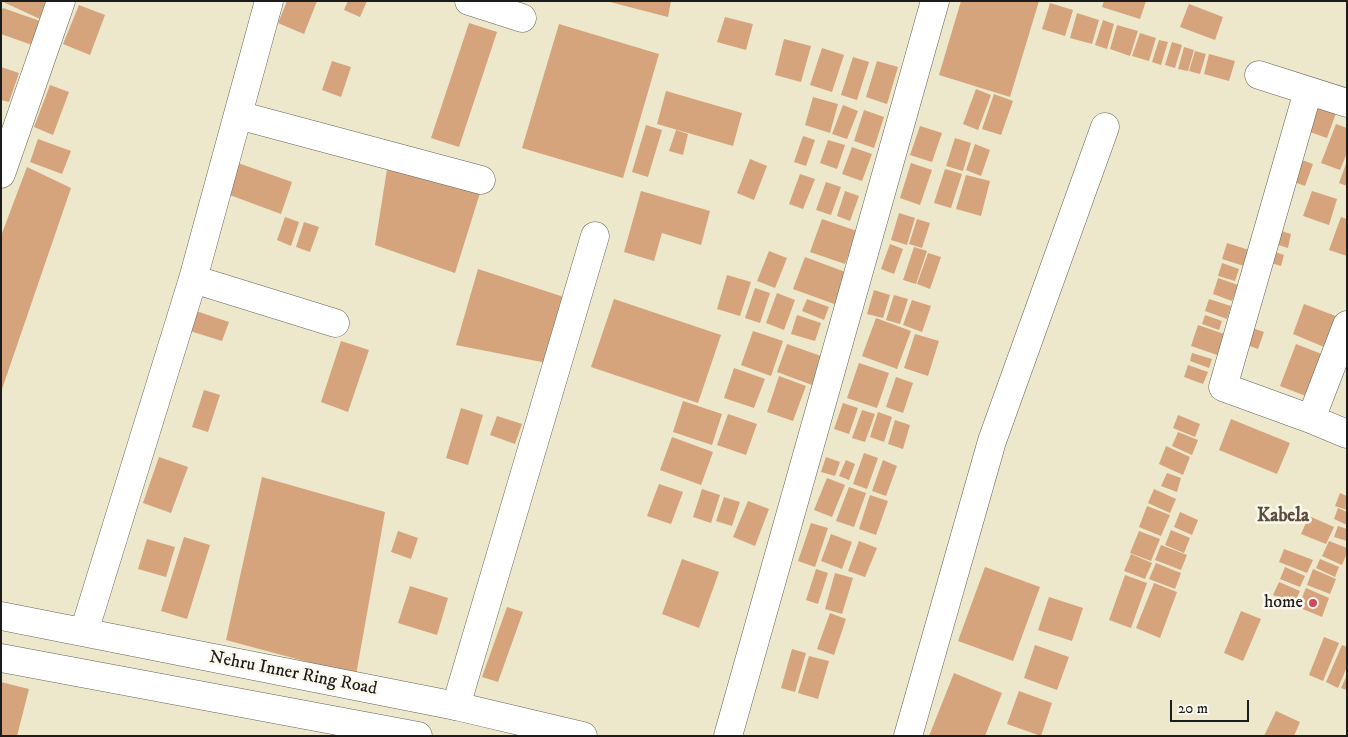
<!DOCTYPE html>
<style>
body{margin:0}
#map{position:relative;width:1348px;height:737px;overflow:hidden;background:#ede7cb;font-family:"IM FELL DW Pica",serif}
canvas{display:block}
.frame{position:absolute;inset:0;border:2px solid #1c1c1c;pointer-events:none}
.scale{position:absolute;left:1170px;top:700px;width:79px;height:22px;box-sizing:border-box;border:2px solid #1c1c1c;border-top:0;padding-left:6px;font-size:15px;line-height:18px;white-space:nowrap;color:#1c1c1c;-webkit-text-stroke:4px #fbf7ec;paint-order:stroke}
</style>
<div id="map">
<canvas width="1348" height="737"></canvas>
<div class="frame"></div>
<div class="scale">20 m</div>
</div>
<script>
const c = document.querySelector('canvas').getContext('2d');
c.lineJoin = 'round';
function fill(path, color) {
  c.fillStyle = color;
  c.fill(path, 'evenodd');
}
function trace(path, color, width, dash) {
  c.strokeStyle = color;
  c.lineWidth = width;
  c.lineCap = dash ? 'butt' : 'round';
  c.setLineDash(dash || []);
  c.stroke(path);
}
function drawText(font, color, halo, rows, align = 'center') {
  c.font = font + ' "IM FELL DW Pica",serif';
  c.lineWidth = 5;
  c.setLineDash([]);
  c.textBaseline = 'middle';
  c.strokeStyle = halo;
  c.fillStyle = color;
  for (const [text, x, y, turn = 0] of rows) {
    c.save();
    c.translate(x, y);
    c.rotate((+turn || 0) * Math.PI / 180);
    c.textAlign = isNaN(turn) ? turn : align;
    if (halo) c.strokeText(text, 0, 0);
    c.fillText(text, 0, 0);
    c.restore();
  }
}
fill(new Path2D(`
 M1,1H48L40,19Z
 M287,1H317L304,34L278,23Z
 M348,1H367L360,17L344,10Z
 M606,1H671L668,17Z
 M961,1H1039L1010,97L939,75Z
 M1104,1H1146L1140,19L1102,7Z
 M1050,3L1073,10L1065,36L1042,29Z
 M1189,4L1223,17L1215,40L1180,27Z
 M79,5L105,15L90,55L63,44Z
 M3,8L43,22L35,46L1,34V12Z
 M1077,13L1099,20L1092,44L1070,38Z
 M725,17L753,24L746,50L717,42Z
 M1103,20L1114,24L1107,49L1095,45Z
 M469,23L497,32L459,147L431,138Z
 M559,24L659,54L623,178L522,148Z
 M1117,25L1138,31L1130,56L1110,49Z
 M1140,33L1156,38L1149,61L1132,56Z
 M784,39L811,46L801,82L775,75Z
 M1159,40L1168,42L1161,65L1152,62Z
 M1172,42L1182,45L1175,68L1165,65Z
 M1184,47L1194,50L1188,71L1178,69Z
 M822,48L844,55L832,92L810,85Z
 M1195,51L1206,54L1200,74L1189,71Z
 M1209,54L1235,61L1229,81L1204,74Z
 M853,57L869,62L857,100L841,95Z
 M332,61L351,67L341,97L322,90Z
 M877,61L898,67L887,104L866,97Z
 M1,67L19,73L9,102L1,100Z
 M50,85L69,92L53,135L34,127Z
 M976,89L991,95L978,130L963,124Z
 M666,91L742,113L733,146L657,124Z
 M994,94L1013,101L1001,135L982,129Z
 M813,97L838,104L830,133L805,125Z
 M1315,99L1338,108L1327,138L1304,130Z
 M843,105L858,111L847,139L832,134Z
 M864,110L884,117L874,148L854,141Z
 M1336,124L1347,128V153L1340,170L1321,163Z
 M646,125L662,130L648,177L632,172Z
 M920,126L942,133L932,162L910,155Z
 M676,130L688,134L683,155L669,151Z
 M803,136L815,140L806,166L794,162Z
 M955,138L971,143L963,171L946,166Z
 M38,139L71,151L62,174L30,162Z
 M828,140L845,145L837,169L820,163Z
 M975,144L990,150L981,176L966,170Z
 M852,147L872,154L862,181L842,174Z
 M1294,157L1313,164L1305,186L1286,179Z
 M750,159L767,166L754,200L737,193Z
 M1347,161V186L1339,183Z
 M238,163L292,182L281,214L227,194Z
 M388,163L480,193L455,273L375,245Z
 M911,163L932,170L920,205L900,198Z
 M27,167L71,188L2,389L1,236Z
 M945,169L962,174L951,208L934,203Z
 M800,174L815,179L803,209L789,204Z
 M966,175L990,181L981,216L956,209Z
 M826,182L841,187L831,215L816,210Z
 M641,191L710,211L701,245L662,233L654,261L624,252Z
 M845,191L859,196L850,221L837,216Z
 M1312,191L1337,199L1329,225L1303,216Z
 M899,213L915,218L907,245L891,240Z
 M285,217L299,222L291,246L277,240Z
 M1341,217L1347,219V256L1329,250Z
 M822,219L857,231L845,264L810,252Z
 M917,219L930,223L922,248L909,244Z
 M304,222L319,227L310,252L296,247Z
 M1272,228L1291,234L1288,248L1269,242Z
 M1227,243L1249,250L1244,266L1222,259Z
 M890,244L903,249L894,274L881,269Z
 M914,247L927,251L916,284L903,280Z
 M1266,249L1284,255L1281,266L1262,260Z
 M769,251L787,258L775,288L757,281Z
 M928,253L941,257L930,289L917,284Z
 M805,257L848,273L837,305L793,289Z
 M1222,263L1239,269L1235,281L1218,276Z
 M478,269L570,299L557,365L456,345Z
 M727,275L751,282L740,316L717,309Z
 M1218,278L1238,285L1232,301L1213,294Z
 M755,288L770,293L760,323L745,318Z
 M874,290L890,295L883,318L867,314Z
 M777,293L795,300L784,330L766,323Z
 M894,295L908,299L900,324L886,320Z
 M614,299L721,335L698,403L591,367Z
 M807,299L829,307L824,320L802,311Z
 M1209,299L1231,306L1227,319L1205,311Z
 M912,300L931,306L922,332L903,325Z
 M1304,304L1341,318L1329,349L1293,334Z
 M196,311L229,322L222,341L190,331Z
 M797,315L821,323L815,341L791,334Z
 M1205,315L1222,321L1219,330L1202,324Z
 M876,318L911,331L897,369L862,356Z
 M1198,325L1233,337L1226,358L1191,346Z
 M1244,325L1264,332L1258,349L1238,342Z
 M753,331L783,341L771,376L741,365Z
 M915,334L939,341L928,376L904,368Z
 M341,341L369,350L348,412L321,402Z
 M787,344L821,356L812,385L777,372Z
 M1296,344L1332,358L1316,400L1280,386Z
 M1192,353L1212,359L1209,368L1190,361Z
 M859,363L889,373L877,408L847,398Z
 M1188,365L1208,372L1203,384L1184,377Z
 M734,368L765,379L754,408L724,398Z
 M779,376L806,386L793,421L767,412Z
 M896,377L913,383L903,413L886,407Z
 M204,390L220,395L208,432L192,427Z
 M683,401L722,414L712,445L673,432Z
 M843,403L858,408L849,434L834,429Z
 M461,408L483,415L468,465L446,458Z
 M862,410L875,414L865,442L852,438Z
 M878,412L892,417L884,442L870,437Z
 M728,414L757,424L746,455L717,445Z
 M1178,415L1200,424L1195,437L1173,428Z
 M497,416L522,424L515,444L490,435Z
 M1231,419L1290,443L1277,474L1219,450Z
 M895,420L910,425L903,449L888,444Z
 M1178,432L1198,440L1192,455L1172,446Z
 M672,437L713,452L701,485L660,470Z
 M1166,446L1190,457L1183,475L1159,464Z
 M864,453L878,458L867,489L853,484Z
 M159,457L188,467L171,513L143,503Z
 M826,457L840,462L835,476L821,472Z
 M846,460L855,464L849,480L839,476Z
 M883,460L897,466L886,496L872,491Z
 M1167,473L1181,478L1177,492L1161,486Z
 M262,477L385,512L356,675L226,640Z
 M827,478L845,485L832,517L814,510Z
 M659,484L683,492L671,524L647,516Z
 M849,487L866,493L854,527L836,521Z
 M702,489L720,495L711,523L693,517Z
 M1154,489L1176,499L1170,513L1148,503Z
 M1340,493L1347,496V510L1335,506Z
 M870,495L888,501L876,535L859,529Z
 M724,497L740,502L732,526L716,521Z
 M748,501L769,509L755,546L733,537Z
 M1147,506L1170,515L1161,536L1139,527Z
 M1338,508L1347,512V525L1334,519Z
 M1180,512L1198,520L1192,535L1174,527Z
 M1309,516L1334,527L1326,544L1301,534Z
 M811,523L828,528L815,567L798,561Z
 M1338,526L1347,529V541L1334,537Z
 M1171,530L1190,538L1184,553L1165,545Z
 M398,531L418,538L411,559L391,552Z
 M1139,531L1160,539L1151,561L1130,553Z
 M831,534L852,542L842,569L821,561Z
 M184,537L210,545L187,619L161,611Z
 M147,539L175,547L166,577L138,569Z
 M859,541L877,548L865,577L848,571Z
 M1329,541L1347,548V553L1342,565L1322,556Z
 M1161,545L1187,555L1181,570L1155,560Z
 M1284,549L1313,560L1307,573L1279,562Z
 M1131,554L1152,563L1145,579L1124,571Z
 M682,559L719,572L699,628L662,614Z
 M1320,559L1339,567L1335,577L1316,568Z
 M1156,563L1181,573L1175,589L1149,579Z
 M985,567L1040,587L1013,661L958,641Z
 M1285,567L1305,576L1300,587L1280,579Z
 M816,569L828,573L818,604L806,600Z
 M1313,569L1336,579L1330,594L1307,585Z
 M835,573L853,578L842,614L825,609Z
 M1125,575L1147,583L1131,628L1109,620Z
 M1279,582L1300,591L1294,604L1273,595Z
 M1154,583L1177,592L1160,638L1136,628Z
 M410,586L448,598L437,635L398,623Z
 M1306,588L1329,598L1322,617L1298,607Z
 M1049,597L1083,608L1072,641L1038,630Z
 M507,607L523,612L498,682L482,677Z
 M1241,611L1261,619L1243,661L1224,653Z
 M830,613L846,619L834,655L817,649Z
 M1324,637L1339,643L1323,681L1309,675Z
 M1035,645L1069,657L1057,690L1024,678Z
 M1342,645L1347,647V667L1338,688L1326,682Z
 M792,649L806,653L795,692L781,688Z
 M809,656L829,661L818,699L798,693Z
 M954,673L1002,693L985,736H929Z
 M1347,675V690L1341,688Z
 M1,682L29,689L17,736H1Z
 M1019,691L1052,703L1041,736L1007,724Z
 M1276,711L1300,722L1294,736H1264Z`), '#d5a47c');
const minor = new Path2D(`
 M469,1L522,18
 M1259,75L1347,103
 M1308,91L1223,387L1311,419L1347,434
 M238,115L481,180
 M1,174L61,1
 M193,279L335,323
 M1311,419L1347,325
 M84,632L193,279L269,1
 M456,706L595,236
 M728,736L935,1
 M908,736L992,441L1105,127`);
const primary = new Path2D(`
 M1,616L456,706L583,736
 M1,658L418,736`);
trace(minor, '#656359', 29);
trace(primary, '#656359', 29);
trace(minor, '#fff', 28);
trace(primary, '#fff', 28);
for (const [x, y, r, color] of [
 [1313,603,5,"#d1495b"]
]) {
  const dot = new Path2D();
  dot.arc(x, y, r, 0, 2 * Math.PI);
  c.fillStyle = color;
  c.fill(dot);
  trace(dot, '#fbf7ec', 2);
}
drawText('18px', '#1c1c1c', '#fbf7ec', [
 ["home",1303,603]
], 'right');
drawText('18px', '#1c1c1c', '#fbf7ec', [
 ["Nehru Inner Ring Road",293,674,11]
]);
drawText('bold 19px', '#5d4c3e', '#fbf7ec', [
 ["Kabela",1283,517]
]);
</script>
